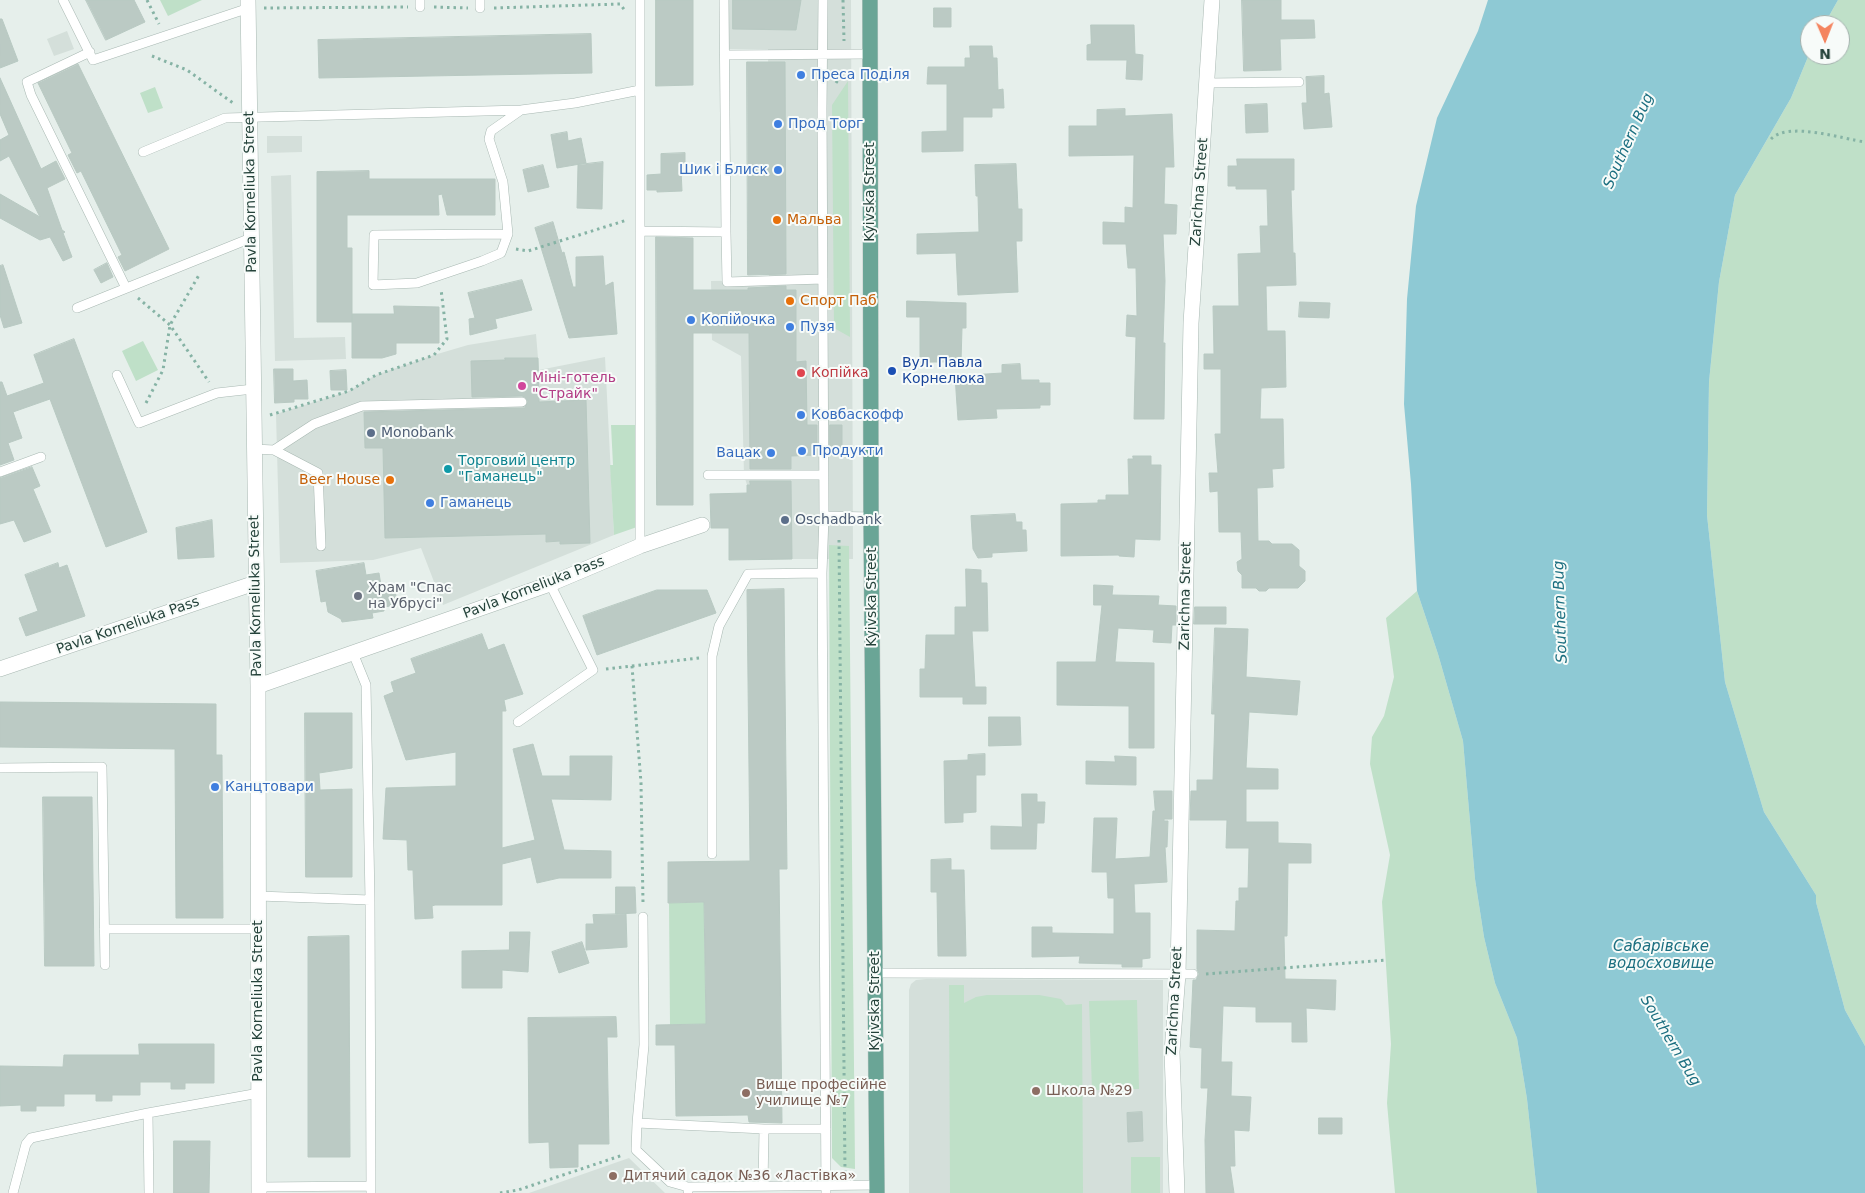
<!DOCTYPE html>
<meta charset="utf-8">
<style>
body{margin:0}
#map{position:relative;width:1865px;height:1193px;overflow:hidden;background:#e6efeb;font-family:"DejaVu Sans",sans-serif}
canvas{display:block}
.north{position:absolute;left:1800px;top:15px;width:50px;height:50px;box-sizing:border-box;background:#f7fbf9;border:1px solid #a3b1ad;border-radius:50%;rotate:179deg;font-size:14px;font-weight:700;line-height:20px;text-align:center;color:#24423a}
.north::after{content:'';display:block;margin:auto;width:18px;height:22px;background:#f4845f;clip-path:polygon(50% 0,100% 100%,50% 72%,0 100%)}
</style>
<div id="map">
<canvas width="1865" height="1193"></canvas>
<div class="north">N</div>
</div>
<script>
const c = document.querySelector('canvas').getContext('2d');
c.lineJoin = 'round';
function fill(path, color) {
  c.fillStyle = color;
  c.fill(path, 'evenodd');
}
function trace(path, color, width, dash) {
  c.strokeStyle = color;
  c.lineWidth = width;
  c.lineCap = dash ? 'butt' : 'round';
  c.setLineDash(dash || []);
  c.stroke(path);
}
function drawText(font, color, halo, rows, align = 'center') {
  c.font = font + ' "DejaVu Sans",sans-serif';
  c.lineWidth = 4;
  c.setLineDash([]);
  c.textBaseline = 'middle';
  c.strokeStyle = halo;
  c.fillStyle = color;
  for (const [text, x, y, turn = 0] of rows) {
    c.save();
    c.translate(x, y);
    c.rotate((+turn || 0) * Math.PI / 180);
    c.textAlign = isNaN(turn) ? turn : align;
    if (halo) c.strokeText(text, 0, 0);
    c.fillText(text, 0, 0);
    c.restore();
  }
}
fill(new Path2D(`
 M724,0H851L853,559H792L747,485L744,475L741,356L712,340L711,281L769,280L768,49H725Z
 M67,31L74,49L54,56L47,39Z
 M267,136H302V152L267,153Z
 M291,175L294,338L345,337L346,359L275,361L271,176Z
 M536,334L539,370L605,357L614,535L443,605L421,548L373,560L280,563L276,414L349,391L376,375L434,355L468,345Z
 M926,979L1163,980V1193H909V990L911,984L916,980Z
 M629,1158L665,1193H529Z`), '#d4dfda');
fill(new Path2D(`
 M160,0H202L168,16Z
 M1838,0H1865V1046L1845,1010L1816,902V895L1764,812L1725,682L1707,515L1709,382L1719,282L1735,195L1791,98L1810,52V55H1840V25H1824Z
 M848,81L850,337L834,328L832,105Z
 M155,87L163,108L148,113L140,93Z
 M143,341L158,370L136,381L122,351Z
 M611,425H637V527L614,535L610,465H613Z
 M829,545L849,546L855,1169L841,1167L832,1158Z
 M1417,591L1438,654L1463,741L1475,879L1484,937L1495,983L1517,1038L1527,1099L1537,1193H1395L1387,1103L1391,1044L1382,902L1390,855L1370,764L1372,737L1384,716L1394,677L1386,618Z
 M704,902L706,1024L670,1025L669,903Z
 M949,985H964V1003L976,997L987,995H1039L1061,999L1066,1005L1082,1004L1083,1193H950Z
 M1137,1000L1139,1089L1092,1090L1089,1001Z
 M1131,1157H1160V1193H1131Z`), '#bfe0c8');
fill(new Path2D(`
 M1488,0H1838L1824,25H1810V52L1791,98L1735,195L1719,282L1709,382L1707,515L1725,682L1764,812L1816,895V902L1845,1010L1865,1046V1193H1537L1527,1099L1517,1038L1495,983L1484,937L1475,879L1463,741L1438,654L1417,591L1411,484L1404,404L1407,299L1416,206L1437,118L1478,31Z`), '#8ec9d4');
const building = new Path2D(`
 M86,0H134L145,22L106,40Z
 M656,0H693V85L656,86Z
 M733,0H801L796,30L733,29Z
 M1242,0H1281V20H1314L1315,38L1280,39L1281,70L1244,71Z
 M934,8H951V27H934Z
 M0,19H2L18,61L0,68Z
 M1091,25H1134L1135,54L1143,55L1142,80L1126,79L1127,60H1087V45L1091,44Z
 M591,34L592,73L319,78L318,40Z
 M970,46H992L993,58H997L998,90L1003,89L1004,108H992V117H963V151L922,152V132L947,131V84H927L928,67H965V58H970Z
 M747,62H785L786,274L748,275Z
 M78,64L169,249L125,271L118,257L122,255L81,171L77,173L68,155L72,153L38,83Z
 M1324,76V94L1329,93L1332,127L1304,129L1302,103H1307L1306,77Z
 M0,78L41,169L56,161L65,179L47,188L62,230L65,232L63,233L72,257L63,261L50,237L40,240L0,218V194L40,217L9,156L0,161V140L9,135L0,114Z
 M1267,104L1268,132L1246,133L1245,105Z
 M1125,109V116L1172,114L1174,167H1165L1164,204L1177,205L1176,234H1163L1165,281L1163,343H1165L1164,419H1134L1136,337L1126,336L1127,315L1137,316L1136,268H1128L1126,244H1103V222L1125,223V207L1133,208L1134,155L1069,156V126H1097V110Z
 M567,132L568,141L581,138L586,163L557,168L551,135Z
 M685,153V170H681L682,191L657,192V190H647V175L661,174V154Z
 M1237,159H1294V190H1291L1293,253H1295L1296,285L1266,286L1267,331H1285L1286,387L1261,388L1260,419H1283L1284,468L1272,469L1273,487L1257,488L1258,541H1269L1272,544H1292L1299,550V566L1305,571V581L1298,588H1269L1266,591H1259L1256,588H1242V575L1238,571L1237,562L1242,559L1241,532H1219L1218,491L1210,492L1209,473H1218L1215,434H1221V369H1204V354H1214L1213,306H1239L1238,254L1261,253L1260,226H1268L1267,189H1236V186H1228V166H1237Z
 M603,162L602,209L577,208L578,165Z
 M1016,164L1018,209H1022V241H1016L1018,292L958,295L956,253L917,254V234L979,232L978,196H976L975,165Z
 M543,165L549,187L528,192L523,170Z
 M369,171V179H495V215H447L442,194L438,195L439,215H347V248H352V322H317V172Z
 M553,222L562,253L564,252L573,287H576V257L603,256L605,286L613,282L617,334L569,338L535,228Z
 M656,237L693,238V290H748V288L786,286V290H796V362L806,361L807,425H817V455L791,456V469H750L749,333H693V505H657Z
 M107,263L113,277L101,283L94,270Z
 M3,265L22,323L4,328L0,315V266Z
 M522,280L532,310L495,319L497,328L470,335L469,319L475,318L468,293Z
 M907,301L966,303V328H962L961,362H920V317H907Z
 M1300,302L1330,303L1329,318L1299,317Z
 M394,306L439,307V343H396V354L382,358H352V314H394Z
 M74,339L147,532L106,547L50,399L13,412L22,438L8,443L14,460L0,465V382H2L7,396L44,383L34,355Z
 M505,358H538L539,402L586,400L590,543L560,544V541L546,542V534L385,538L383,448H365L364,412L525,408L528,401L525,397L522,396L472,397L471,361L505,360Z
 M1020,364L1021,380H1039V383H1050V405H1040V408L996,409L997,418L958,420L955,376L1002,373V365Z
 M274,369H293V381L307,380L308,399H294V402L275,403Z
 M346,370L347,390H331L330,371Z
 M830,425H842V455H830Z
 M1133,456H1151V465H1161L1160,540L1135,539L1134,557L1119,556V555L1061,556V504L1098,503V500H1106V495H1129L1128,459H1133Z
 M32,467L40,486L33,489L51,532L24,542L14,520L0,524V478Z
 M750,481H791L792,559L729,560V528H711L710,494L747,493V485H750Z
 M1015,514L1016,522H1022V530H1026L1027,551L992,553V557L978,558L973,549L971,516Z
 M212,520L214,557L178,559L176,528Z
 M58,563L59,568L67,565L85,616L26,636L19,618L38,611L25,575Z
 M364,563L366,575L379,573L382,592L395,589L397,605L384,607V611L372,613L373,618L342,622L341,619L328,612L326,601L321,602L316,571Z
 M966,569L981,570V583H987L988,631H972L975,687H986V704H963V697H920V669H925L926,635H955V607H966Z
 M1094,585L1113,586L1112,595L1159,596L1158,605L1176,606V625H1172L1171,643L1153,642L1154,630L1118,628L1115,662L1154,663V748H1129V706L1057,705V662H1096L1102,605H1094Z
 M784,589L787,869H779L782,1123L749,1122L748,1115L676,1116L675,1045H656V1025L706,1024L704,902L668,903V862L750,861L747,590Z
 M657,590H707L716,613L597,655L583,616Z
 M1195,607H1226V624H1194Z
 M1215,628L1248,629L1246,677L1300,681L1297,715L1249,712L1246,768L1278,769V789H1246V822H1278V843L1311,844V863H1288L1287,936H1284L1285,979L1336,980L1335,1010L1306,1008L1307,1042H1292V1022H1256V1007L1223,1006L1221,1062H1232L1231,1096L1251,1097L1249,1131L1234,1130L1235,1166H1230L1234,1193H1206L1205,1140L1208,1088H1201L1202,1048L1190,1047L1193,980H1196L1199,974L1197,969V930L1235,931L1236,901H1239V888H1248L1249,848H1226L1227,820H1190L1191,791H1197V780H1213L1215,714H1212Z
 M482,634L488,650L504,644L523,694L504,700L506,711H502V848L535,840L513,749L533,744L542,776H570V756H612L611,800L551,799L564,850L611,851V878H559L537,883L531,857L502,864V905H435L432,906L433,918L415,919L413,870H408L407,840L383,839L386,788L456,786V752L406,760L384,696L394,692L391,682L416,673L411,659Z
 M0,702L216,704V755H222L223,918H176L175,749L0,747Z
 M305,713H352V768L319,773L320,790L352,789V877H306Z
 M989,717H1020L1021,745L989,746Z
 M985,754V775H976V812L963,813V822L945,823L944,761L968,760V755Z
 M1115,756L1136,757V785L1086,784V761L1115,762Z
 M1154,791H1172V819H1164V821H1168L1167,847H1165L1167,882L1134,884L1135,913H1150V958L1142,959V967H1122V964L1079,963L1080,956L1032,957V927H1052V933L1114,934V898H1108L1107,872H1092L1094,818H1117L1115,859L1150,857L1153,811H1155Z
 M1022,794H1037V802H1045L1044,823H1037L1036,849H991V826L1022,827Z
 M43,797H92L94,966H45Z
 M951,859V870H964L966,956H938L937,892H931V860Z
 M616,887H635L636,913L616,914Z
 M626,914L627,947L586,950V924H594L593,915Z
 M510,932H530L528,972L502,970V988H462V951L509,950Z
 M349,936L350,1157H308V937Z
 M582,942L589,963L559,973L552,952Z
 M616,1017L617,1037H607L609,1144H578V1167L550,1168L549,1142L529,1143L528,1018Z
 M139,1044H214V1083H185V1089H171V1082H140V1095H112V1101H96V1094H64V1106H36V1111H21V1105L0,1106V1066L63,1067L64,1055H139Z
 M1142,1112L1143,1141L1128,1142L1127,1113Z
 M1319,1118H1342V1134H1319Z
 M174,1141H210L209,1193H174Z`);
fill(building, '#bbcac4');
trace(building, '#b8c9c2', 1);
const service = new Path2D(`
 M63,0L93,60L249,8
 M420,0V7
 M480,0V8
 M640,0V546
 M823,0L822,109L824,516L822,573L826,1193
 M90,52L27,82L31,95L126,288
 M725,55L870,54
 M1207,83L1299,82
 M143,152L225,118L521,110L575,103L640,90
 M640,231L726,232L724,0
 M726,232L727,282L823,279
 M508,234L374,235L373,285L417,283L482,261L501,253L508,234L503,182L489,139L491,131L521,110
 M77,308L251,238
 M117,375L139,423L217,393L253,389
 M254,449L274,450L318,473L321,546
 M274,450L314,424L362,406L522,402
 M0,472L41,457
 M708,475H823
 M824,516L871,517
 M353,653L366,685L370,900
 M518,722L593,670L550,584
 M0,768L102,767L105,965
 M712,854V656L719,626L748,574L822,573
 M258,896L370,900L371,1193
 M643,917L644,1045L637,1123L636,1150L670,1182L688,1187
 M104,929H258
 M875,973L1193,974
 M148,1113L149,1193
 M637,1123L764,1129H826
 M763,1186L764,1129
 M259,1187L371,1186
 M688,1191V1187L877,1185
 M13,1193L26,1144L31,1138L148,1113L259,1093`);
const minor = new Path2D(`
 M248,0L258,686L259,1193
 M0,669L255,583
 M258,686L550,584L640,546L702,525
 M1177,1193L1172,1052L1178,974L1191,323L1212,0`);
const primary = new Path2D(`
 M870,0L871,517L877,1193`);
trace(service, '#a8b8b2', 10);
trace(minor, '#a8b8b2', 16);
trace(primary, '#c2cac8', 16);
trace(new Path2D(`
 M147,0L159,24
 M843,0L844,41
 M434,7L468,8
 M264,8L408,7
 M494,8L620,4L626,12
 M152,56L187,70L233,103
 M836,83L844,71V67
 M1771,139C1788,121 1843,139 1865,142
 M516,249L528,251L627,220
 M138,298L170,325L209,382
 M146,403L163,370L170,325L199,275
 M887,411H899
 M837,412L855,411
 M270,415L349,391L376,375L434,355L447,339L441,289
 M839,540L845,1173
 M632,666L699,658
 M606,669L632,666L641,783L643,903
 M1206,974L1386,960
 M500,1193L518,1190L623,1155`), '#86b3a5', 3, [2.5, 4]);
trace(service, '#fff', 9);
trace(minor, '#fff', 15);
trace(primary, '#6aa596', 15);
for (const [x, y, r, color] of [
 [801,75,5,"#3f7fe0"],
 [778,124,5,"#3f7fe0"],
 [778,170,5,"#3f7fe0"],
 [777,220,5,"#e8710a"],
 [790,301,5,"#e8710a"],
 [691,320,5,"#3f7fe0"],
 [790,327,5,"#3f7fe0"],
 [892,371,5,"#1a4fb4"],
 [801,373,5,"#e0444e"],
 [522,386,5,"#d1479c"],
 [801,415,5,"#3f7fe0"],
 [371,433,5,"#5c6f8a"],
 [802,451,5,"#3f7fe0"],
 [771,453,5,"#3f7fe0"],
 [448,469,5,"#0f9aa8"],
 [390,480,5,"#e8710a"],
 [430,503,5,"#3f7fe0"],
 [785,520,5,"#5c6f8a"],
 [358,596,5,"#6b7280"],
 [215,787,5,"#3f7fe0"],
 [1036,1091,5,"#8d6e63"],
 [746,1093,5,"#8d6e63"],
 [613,1176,5,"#8d6e63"]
]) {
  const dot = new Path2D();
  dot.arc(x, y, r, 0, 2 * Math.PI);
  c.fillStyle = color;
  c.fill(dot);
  trace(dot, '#f7fbf9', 2);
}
drawText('14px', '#366cbe', '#f7fbf9', [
 ["Преса Поділя",811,75],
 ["Прод Торг",788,124],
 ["Шик і Блиск",768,170,"right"],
 ["Копійочка",701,320],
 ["Пузя",800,327],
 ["Ковбаскофф",811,415],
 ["Продукти",812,451],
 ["Вацак",761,453,"right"],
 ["Гаманець",440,503],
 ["Канцтовари",225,787]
], 'left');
drawText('14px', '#24423a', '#f7fbf9', [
 ["Pavla Korneliuka Street",251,192,-91],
 ["Kyivska Street",870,192,-90],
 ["Zarichna Street",1200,192,-86],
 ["Pavla Korneliuka Pass",534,588,-21],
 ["Pavla Korneliuka Street",256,596,-91],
 ["Zarichna Street",1186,596,-89],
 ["Kyivska Street",872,597,-90],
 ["Pavla Korneliuka Pass",128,626,-19],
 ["Pavla Korneliuka Street",258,1001,-90],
 ["Kyivska Street",875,1001,-90],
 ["Zarichna Street",1175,1001,-87]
]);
drawText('14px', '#c56008', '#f7fbf9', [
 ["Мальва",787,220],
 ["Спорт Паб",800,301],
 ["Beer House",380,480,"right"]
], 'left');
drawText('14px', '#164399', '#f7fbf9', [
 ["Вул. Павла",902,363],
 ["Корнелюка",902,379]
], 'left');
drawText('14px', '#be3a42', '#f7fbf9', [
 ["Копійка",811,373]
], 'left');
drawText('14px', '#b23c85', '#f7fbf9', [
 ["Міні-готель",532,378],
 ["\"Страйк\"",532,394]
], 'left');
drawText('14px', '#4e5e75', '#f7fbf9', [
 ["Monobank",381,433],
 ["Oschadbank",795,520]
], 'left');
drawText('14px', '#0d838f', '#f7fbf9', [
 ["Торговий центр",458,461],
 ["\"Гаманець\"",458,477]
], 'left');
drawText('14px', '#5b616d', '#f7fbf9', [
 ["Храм \"Спас",368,588],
 ["на Убрусі\"",368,604]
], 'left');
drawText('14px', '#785e54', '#f7fbf9', [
 ["Вище професійне",756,1085],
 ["училище №7",756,1101],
 ["Школа №29",1046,1091],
 ["Дитячий садок №36 «Ластівка»",623,1176]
], 'left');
drawText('italic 15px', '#1c6f80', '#f7fbf9', [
 ["Southern Bug",1629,141,-66],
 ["Southern Bug",1561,612,-92],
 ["Сабарівське",1661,947],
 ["водосховище",1661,964],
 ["Southern Bug",1670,1041,59]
]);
</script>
